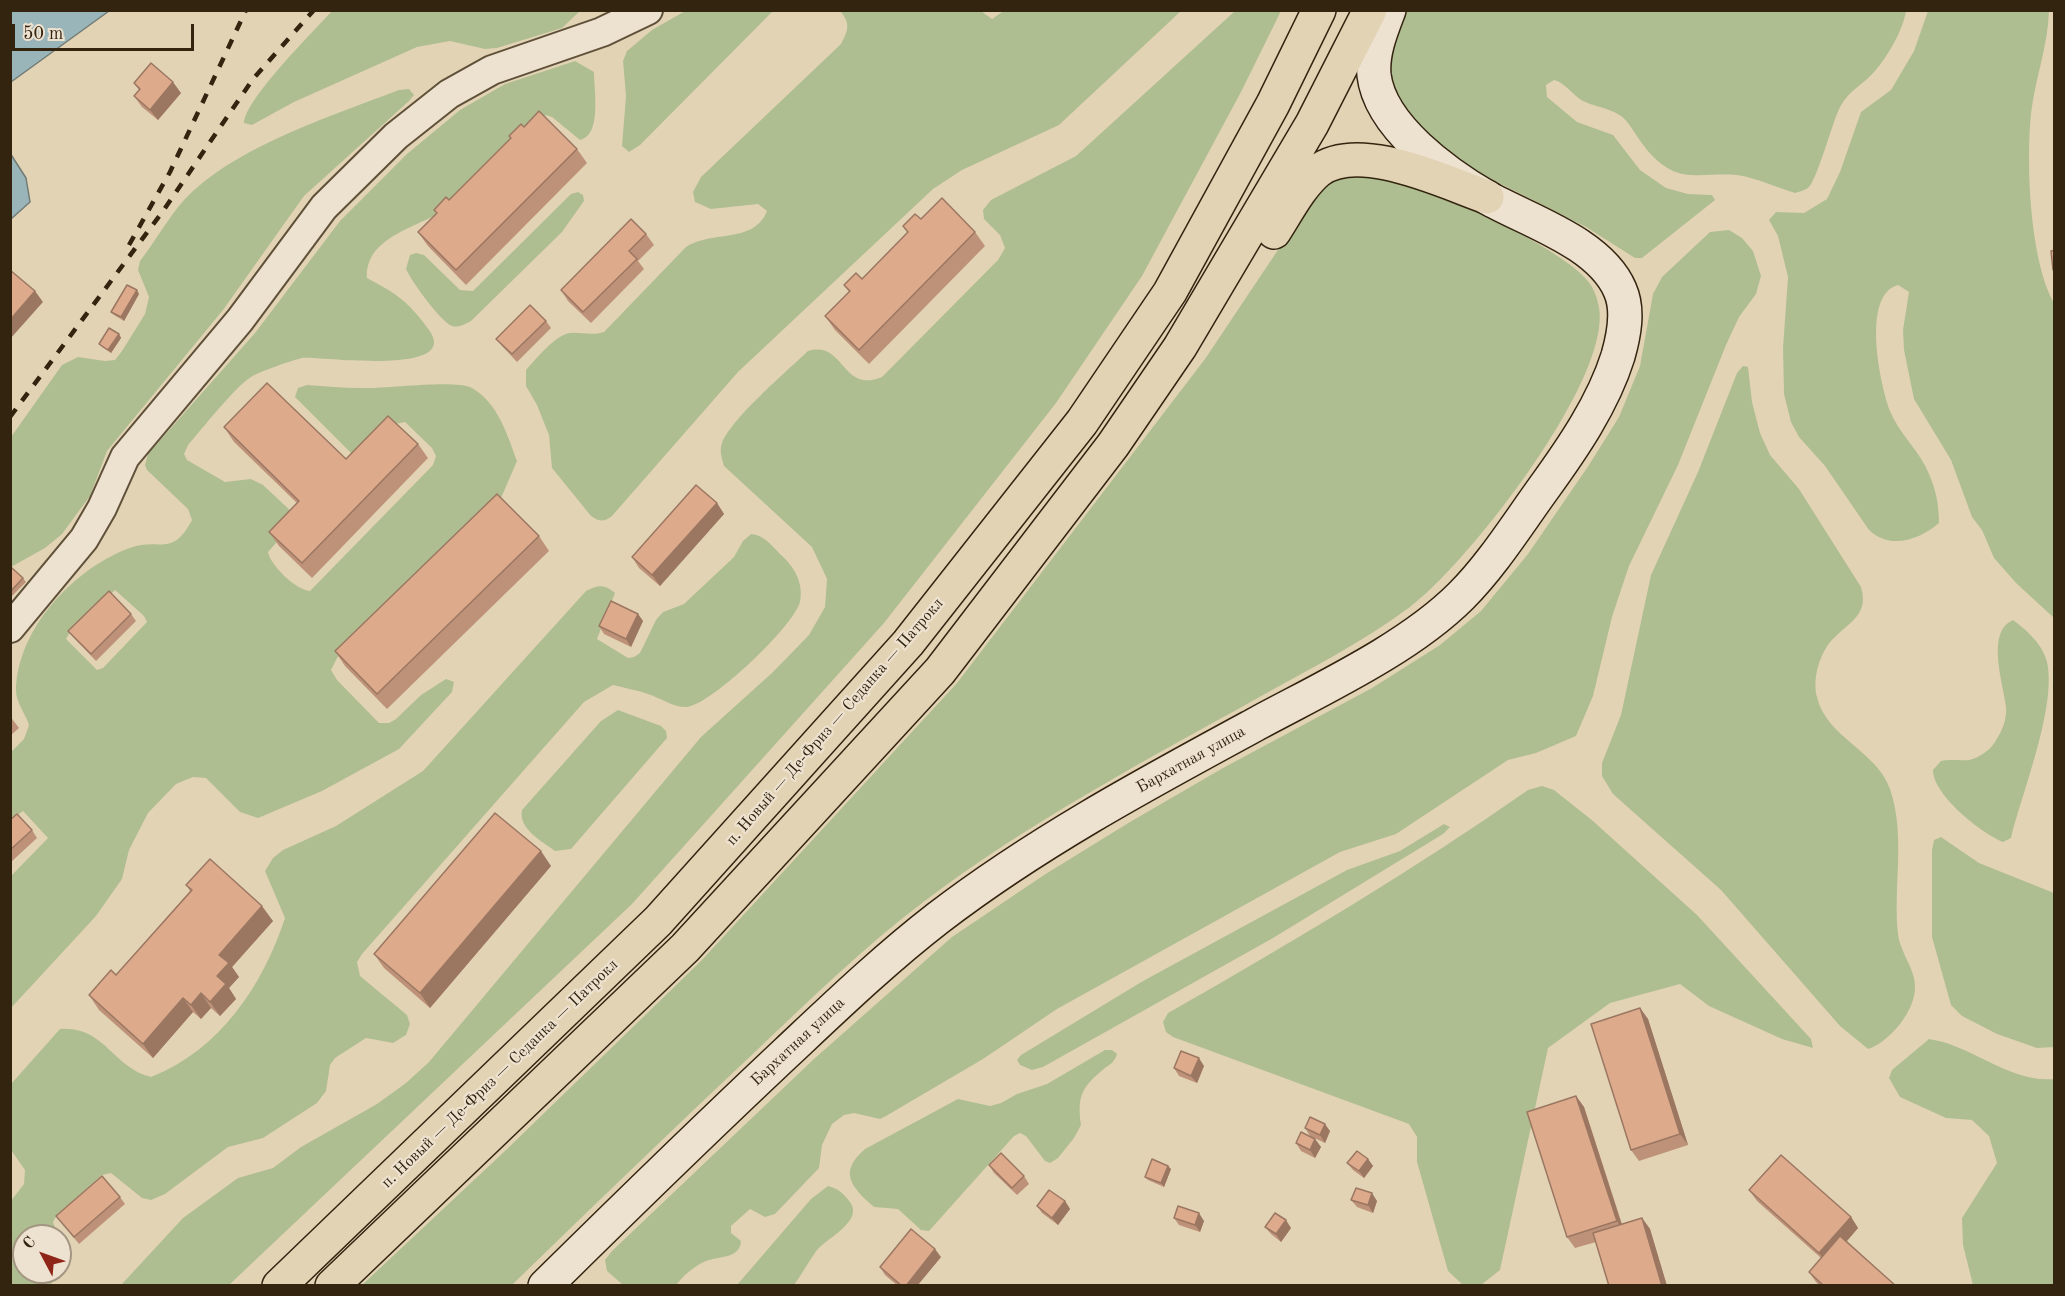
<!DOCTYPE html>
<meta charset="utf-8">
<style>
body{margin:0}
#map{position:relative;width:2065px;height:1296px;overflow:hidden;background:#e3d3b5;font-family:"Old Standard TT",serif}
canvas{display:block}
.frame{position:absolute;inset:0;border:12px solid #332410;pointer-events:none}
.north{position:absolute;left:12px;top:1224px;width:60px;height:60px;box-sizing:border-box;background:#ede2cf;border:2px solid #a39683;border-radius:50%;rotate:311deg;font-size:16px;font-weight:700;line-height:24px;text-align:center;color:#332410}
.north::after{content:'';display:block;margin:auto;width:21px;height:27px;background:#8f2418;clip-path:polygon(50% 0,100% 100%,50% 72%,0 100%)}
.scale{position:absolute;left:12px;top:24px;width:182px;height:27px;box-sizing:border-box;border:3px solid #332410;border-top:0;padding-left:8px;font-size:18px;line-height:21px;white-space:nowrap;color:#332410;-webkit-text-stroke:4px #ede2cf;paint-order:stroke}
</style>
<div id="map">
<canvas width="2065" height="1296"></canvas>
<div class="frame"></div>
<div class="north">С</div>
<div class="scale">50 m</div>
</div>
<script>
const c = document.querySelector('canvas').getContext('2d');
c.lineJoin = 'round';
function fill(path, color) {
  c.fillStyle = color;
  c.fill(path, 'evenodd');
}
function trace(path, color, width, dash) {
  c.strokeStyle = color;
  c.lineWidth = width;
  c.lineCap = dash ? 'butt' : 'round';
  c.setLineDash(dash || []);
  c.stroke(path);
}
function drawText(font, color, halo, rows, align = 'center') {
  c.font = font + ' "Old Standard TT",serif';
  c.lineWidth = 4.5;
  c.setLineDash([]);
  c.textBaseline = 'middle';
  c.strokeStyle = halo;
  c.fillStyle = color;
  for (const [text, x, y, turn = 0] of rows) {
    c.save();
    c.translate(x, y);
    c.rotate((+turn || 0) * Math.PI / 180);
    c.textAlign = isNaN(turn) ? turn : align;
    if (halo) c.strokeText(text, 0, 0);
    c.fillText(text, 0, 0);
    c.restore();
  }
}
fill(new Path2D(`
 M687,10L773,11L640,145L629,152L622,146L626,96L623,61L627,51L652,30Z
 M1005,10L1181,11L1059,125L962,170L933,189L738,372L612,516C604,522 600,522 591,516L552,468L549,435L537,405L526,386V370C536,359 555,335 570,333C582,332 592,336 604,332L686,247C712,230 754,244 767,211L758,204L711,209L695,202L693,192L701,177L841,44C848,31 851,23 840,11H981L992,19Z
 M332,11V10L580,11L562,28L497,48L485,49L450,41L417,47L294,102L252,125L244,123C245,99 314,31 332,11Z
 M1235,11H1281L1241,92L1142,276L1056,403L884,623L632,904L229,1285H121L183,1218L238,1178L273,1168L301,1147L377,1104L406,1083L429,1062L701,737L773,672L809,635L825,607L827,579L812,547L724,466C722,459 719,451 722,443C731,419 788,370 808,351C845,340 841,394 882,377L998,260L1005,248L1000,235L984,219L983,210L991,200L1076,156Z
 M1403,11H1906C1903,30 1888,56 1875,71C1863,85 1849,90 1840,107C1832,123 1817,181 1808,188C1805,190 1799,192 1795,193C1779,188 1763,181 1747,177C1723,170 1691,181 1671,170C1650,159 1641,141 1628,123C1618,109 1598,108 1583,101C1572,95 1566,83 1554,80L1546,85L1547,97L1577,122L1613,135L1640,170L1666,188L1688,194L1712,195L1715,200L1642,258H1635L1586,227L1485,176L1422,133L1392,93L1387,65Z
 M1928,11H2049C2048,46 2035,79 2031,114C2026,165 2030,260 2054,303V618L2016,583L1994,558L1982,530L1972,517L1951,460L1914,399L1904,350L1903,330L1909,292L1898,285C1861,295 1880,384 1890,411C1899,434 1920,451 1929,474C1936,490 1939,505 1939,523C1919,540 1890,550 1869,530L1825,466L1799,437L1791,422L1784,394L1783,348L1788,277L1778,236L1769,220L1776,212L1804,213L1827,199L1840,172L1861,112L1891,90L1914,51Z
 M575,61L594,72C594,91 602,135 580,140L552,117L546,115C510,137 484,183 449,207C422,227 365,235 367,278C397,294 408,301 429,330C463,377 315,356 302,358C290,361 261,371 251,377C235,387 202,429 188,445L184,454L187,460L225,482L251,479L263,485L293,513L292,525L268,552C271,566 296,590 310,591L433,465L436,456L432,448L405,422L395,424L352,454L295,397L298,388L307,385C325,386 344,388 362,388C384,389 456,379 472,388C498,403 507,434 517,461L501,498L337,658L331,670L337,680L379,723H389L396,719L421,695L446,679L454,682L452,692L399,749L322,791L258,818L240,812L206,778L193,777L176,784L148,813L129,850L122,879L96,916L11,1008V876L48,838L23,811L11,820V752L24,739L29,725C26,715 16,702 16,691C17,629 73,570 127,549C161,536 171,559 192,520L188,509L147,470L145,465L148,454L255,333L340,221L407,154L460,110L505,84ZM115,590L144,616L147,622L103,668L97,670L66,639L69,634Z
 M409,89L414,95L409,101L304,196L223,310L107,451L90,496L62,534L45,548L11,567V437L62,365L78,357L105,361L115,360L122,351L145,314L149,297L138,270L140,261C157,239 172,210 193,191C244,144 334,115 399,90Z
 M1352,173C1363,174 1376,175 1387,177C1431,187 1558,246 1586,279C1592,285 1596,294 1598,303C1618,373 1466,566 1410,607C1362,643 1307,670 1256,699C1144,761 1028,823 926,900C866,945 812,998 758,1049C675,1127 593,1206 512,1285L361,1286L506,1150L701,961L957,683L1205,359L1308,205L1327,182Z
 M578,192L583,195L584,201L562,232L471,321C465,324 459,328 452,326C440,321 412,282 406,269L410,255L416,253L424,255L460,290L473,291L571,194Z
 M1729,230L1742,238L1753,251L1761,276L1756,294L1739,317L1726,345L1678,465L1629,566L1612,617L1593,696L1576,736L1536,753L1508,760L1396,834L1340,852L1057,1009L983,1059L886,1116L880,1119L854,1113L844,1115L832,1124L822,1145L819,1168L775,1214L765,1217L750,1209L731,1226V1233L741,1241C740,1259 719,1256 706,1261C694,1266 684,1275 676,1285H623L607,1271L605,1260L612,1251L814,1059L952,937L1044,875L1130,822L1223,768L1372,688L1440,645L1481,611L1528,554L1589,465L1619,417L1640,366L1653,294L1662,277L1710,232Z
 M1743,366L1748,367L1752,402L1760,433L1770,455L1799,489L1861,587C1869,614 1851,621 1834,638C1820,651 1812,679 1817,697C1826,737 1877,751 1890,789C1906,835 1893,887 1898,934C1900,952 1915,969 1915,986C1916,1010 1890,1042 1868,1049L1840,1026L1721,890L1613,794L1602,776V763L1621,715L1651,575L1698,472L1737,373Z
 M751,534C764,535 771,545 780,554C794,566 804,583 800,602C793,627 712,704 687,707C674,708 661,698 648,694C637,690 624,688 613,685L584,702L362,954L357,962L360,976L407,1015L410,1024L406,1035L393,1043L366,1038L335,1058L330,1065L326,1091L317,1103L263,1138L228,1147L165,1194L151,1200L142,1198L111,1173L102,1175L57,1215L53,1222L58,1236H24V1272H60V1239C71,1261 65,1267 50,1285H11L10,1202L24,1184L25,1170L11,1150V1084L60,1029C104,1025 113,1068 151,1077C220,1050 263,985 285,918L265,871L273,858L283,850L336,826L423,771L586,591C598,585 604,584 615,593L597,639L628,658L634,657L640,653L656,620L663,612L684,604L734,557L743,541Z
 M2013,620C2027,630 2043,645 2047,662C2057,706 2022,793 2011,838L2003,842C1981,833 1933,795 1933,770L1941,761C1951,759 1960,761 1969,760C1979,758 1990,750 1995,742C2002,731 2007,720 2006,707C2004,685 1985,632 2013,620Z
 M618,710L661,726L666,731L667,738L571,849L555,851C542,841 518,829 522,810L601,721Z
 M1542,786L1554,790L1593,821L1697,915L1811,1039L1813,1048L1782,1039L1709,1006L1680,984L1610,1003L1548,1048L1500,1270L1481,1285L1464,1286L1448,1271L1417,1162V1137L1409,1124L1173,1037L1166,1032L1163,1022L1168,1013C1291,943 1412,871 1528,790Z
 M1444,824L1450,827L1443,834L1273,938L1043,1067L1032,1070L1020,1065L1017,1060L1021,1055L1143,981L1347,870L1400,851Z
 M1941,837L1979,863L2054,893V1047L2037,1048L1997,1034L1962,1016L1951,1005L1932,937V850L1934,840Z
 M1929,1039C1972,1045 2009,1083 2054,1079V1285H1973L1963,1245L1962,1218L1997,1163L1989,1136L1972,1120L1946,1118L1900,1097L1889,1078L1892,1070Z
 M1105,1050H1112L1117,1054C1115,1061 1111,1064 1105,1068C1082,1087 1077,1095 1081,1125L1074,1138L1058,1158L1050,1163L1045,1161L1026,1136L1020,1133L1014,1136L929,1231L921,1230L898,1209L874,1207C851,1187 838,1172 865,1149L958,1099L990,1106L1001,1103L1017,1094L1047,1084Z
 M828,1186C839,1189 843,1193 850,1202C864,1221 827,1238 817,1250C809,1261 802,1274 794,1285H737L811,1199Z`), '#afbe91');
const water = new Path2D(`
 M11,10H109V11L11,82Z
 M10,153L26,178L30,202L11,219Z`);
fill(water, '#9ab5b9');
trace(water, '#717b75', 1.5);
const street = new Path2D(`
 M10,628L84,539L102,508L125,457L240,320L324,207L396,136L449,94L492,70L602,32L648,10`);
const secondary = new Path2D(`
 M545,1286C625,1207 705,1129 787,1052C836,1006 885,959 938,918C1037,842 1149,782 1258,723C1323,688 1409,648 1461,596C1492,565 1517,525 1543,489C1572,449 1603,404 1618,356C1624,335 1629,310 1620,290C1600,243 1529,221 1488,198C1447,174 1380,127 1374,75C1372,53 1381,31 1389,10`);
const primary = new Path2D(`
 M1274,232C1287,212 1300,186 1318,171C1359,140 1444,182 1487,197
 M279,1286L658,921L908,643L1082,422L1170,292L1273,104L1319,10
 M332,1286L685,948L940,671L1113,445L1180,347L1312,124L1370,10`);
trace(street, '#5f5039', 32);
trace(secondary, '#332410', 36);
trace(primary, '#332410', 36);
trace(street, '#ede2cf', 28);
trace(secondary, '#ede2cf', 33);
trace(primary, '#e3d3b5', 33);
trace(new Path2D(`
 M129,245L170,172L246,10
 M10,417L163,211L253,79L314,10`), '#332410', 4.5, [10, 10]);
fill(new Path2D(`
 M134,83L181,93L158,120L142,107L134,96L139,90Z
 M524,127L577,149L587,163L466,285L428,246L418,232L437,213L434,210L449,200L511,139L509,136Z
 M921,219L975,232L985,246L869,364L835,330L825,316L849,292L844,285L862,279L908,233L903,226Z
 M646,234L654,245L638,261L644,269L591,323L568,301L561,290Z
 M139,294L124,321L114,315L111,312Z
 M546,321L551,328L517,362L502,346L496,339Z
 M119,334L121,338L111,353L102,347L99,344Z
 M224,427L346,459L418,444L428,458L312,578L279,546L269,532L297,503L234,442Z
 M717,503L724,514L660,586L639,568L632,557Z
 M539,536L549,551L387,709L345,666L335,651Z
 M10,570L23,578L26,582L10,598Z
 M131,614L136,621L96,661L74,638L68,631Z
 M638,614L643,621L631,647L604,634L599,626Z
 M10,716L19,728L10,736Z
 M10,820L32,830L37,838L10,863Z
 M551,866L430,1008L384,968L374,954Z
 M186,885L273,921L232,967L239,977L229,988L236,999L220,1016L211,1008L201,1019L193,1012L153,1058L99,1010L89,995L116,975L190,891Z
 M1640,1008L1648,1019L1688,1145L1639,1161L1631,1150Z
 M1204,1066L1197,1083L1179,1076L1174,1068Z
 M1576,1096L1584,1107L1622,1224L1642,1218L1650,1229L1667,1286H1609L1596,1242L1575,1248L1567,1237Z
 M1305,1128L1330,1131L1325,1143L1310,1136Z
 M1315,1139L1321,1147L1315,1158L1301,1151L1296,1143Z
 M1368,1159L1373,1166L1364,1178L1353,1170L1347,1163Z
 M989,1165L1024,1176L1029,1184L1017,1195L994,1173Z
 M1168,1166L1171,1169L1164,1187L1148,1180L1145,1177Z
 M1749,1190L1851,1217L1858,1228L1847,1241L1896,1286H1820L1816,1282L1809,1272L1821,1258L1757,1201Z
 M120,1197L125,1204L79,1244L56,1216Z
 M1351,1200L1377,1201L1373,1213L1357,1207Z
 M1065,1201L1070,1209L1058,1225L1042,1213L1037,1206Z
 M1174,1218L1204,1221L1200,1232L1179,1225Z
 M1265,1227L1291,1228L1281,1242L1271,1234Z
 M941,1257L917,1286H898L885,1275L880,1267Z`), '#be9278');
fill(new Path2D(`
 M173,82L181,93L158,120L150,110Z
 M137,290L139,294L124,321L121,317Z
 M35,291L43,302L10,339V320Z
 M119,334L121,338L111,353L108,350Z
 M717,503L724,514L660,586L652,575Z
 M638,614L643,621L631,647L626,639Z
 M541,851L551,866L430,1008L420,993Z
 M262,906L273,921L232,967L239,977L229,988L236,999L220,1016L210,1002L217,976L219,955Z
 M201,993L211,1008L201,1019L191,1005Z
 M183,998L193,1012L153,1058L143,1044Z
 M1640,1008L1648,1019L1688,1145L1680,1134Z
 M1199,1058L1204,1066L1197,1083L1191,1076Z
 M1576,1096L1584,1107L1624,1232L1617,1221Z
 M1325,1124L1330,1131L1325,1143L1320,1135Z
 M1315,1139L1321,1147L1315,1158L1310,1150Z
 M1368,1159L1373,1166L1364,1178L1359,1171Z
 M1168,1166L1171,1169L1164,1187L1161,1183Z
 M1372,1193L1377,1201L1373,1213L1368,1205Z
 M1065,1201L1070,1209L1058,1225L1052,1218Z
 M1199,1213L1204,1221L1200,1232L1195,1225Z
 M1851,1217L1858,1228L1827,1264L1819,1253Z
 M1642,1218L1650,1229L1667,1286H1662Z
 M1286,1220L1291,1228L1281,1242L1276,1234Z
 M935,1249L941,1257L917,1286H906Z`), '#9b7762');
const building = new Path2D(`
 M151,63L173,82L150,110L134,96L140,89L134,83Z
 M539,111L577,149L456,270L418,232L437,213L434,210L446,197L449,200L511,138L509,136L521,124L524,127Z
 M942,198L975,232L859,350L825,316L850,291L844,285L856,273L862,279L908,232L903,226L915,214L921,219Z
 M631,219L646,234L629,251L637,259L583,312L561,290Z
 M2055,250V270H2053L2051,251Z
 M10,270L35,291L10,320Z
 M127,285L137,290L121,317L111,312Z
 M530,305L546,321L512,354L496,339Z
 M109,328L119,334L108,350L99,344Z
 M267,383L346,459L388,416L418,444L302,563L269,532L299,501L224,427Z
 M696,485L717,503L652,575L632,557Z
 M497,494L539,536L377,694L335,651Z
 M12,568L23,578L10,592V570Z
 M109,591L131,614L91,654L68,631Z
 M611,601L638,614L626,639L599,626Z
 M495,813L541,851L420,993L374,954Z
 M17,814L32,830L10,850V820Z
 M210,859L262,906L219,955L229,963L217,976L226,984L210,1002L201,993L191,1005L183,998L143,1044L89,995L111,970L116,975L192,890L186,885Z
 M1640,1008L1680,1134L1631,1150L1591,1024Z
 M1181,1051L1199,1058L1191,1076L1174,1068Z
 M1576,1096L1617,1221L1567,1237L1527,1112Z
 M1310,1117L1325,1124L1320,1135L1305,1128Z
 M1301,1132L1315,1139L1310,1150L1296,1143Z
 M1357,1151L1368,1159L1359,1171L1347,1163Z
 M1001,1153L1024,1176L1012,1188L989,1165Z
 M1781,1155L1851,1217L1819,1253L1749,1190Z
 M1152,1159L1168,1166L1161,1183L1145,1177Z
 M102,1176L120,1197L74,1237L56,1216Z
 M1356,1188L1372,1193L1368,1205L1351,1200Z
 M1049,1190L1065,1201L1052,1218L1037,1206Z
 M1178,1206L1199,1213L1195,1225L1174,1218Z
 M1275,1213L1286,1220L1276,1234L1265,1227Z
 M1642,1218L1662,1286H1609L1593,1233Z
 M911,1229L935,1249L906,1286H902L880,1267Z
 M1840,1236L1896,1286H1824L1809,1272Z`);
fill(building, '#ddaa8c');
trace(building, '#9b7762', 1.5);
drawText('16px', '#332410', '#ede2cf', [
 ["п. Новый — Де-Фриз — Седанка — Патрокл",835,722,-49],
 ["Бархатная улица",1191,760,-29],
 ["Бархатная улица",798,1042,-43],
 ["п. Новый — Де-Фриз — Седанка — Патрокл",500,1074,-44]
]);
</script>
